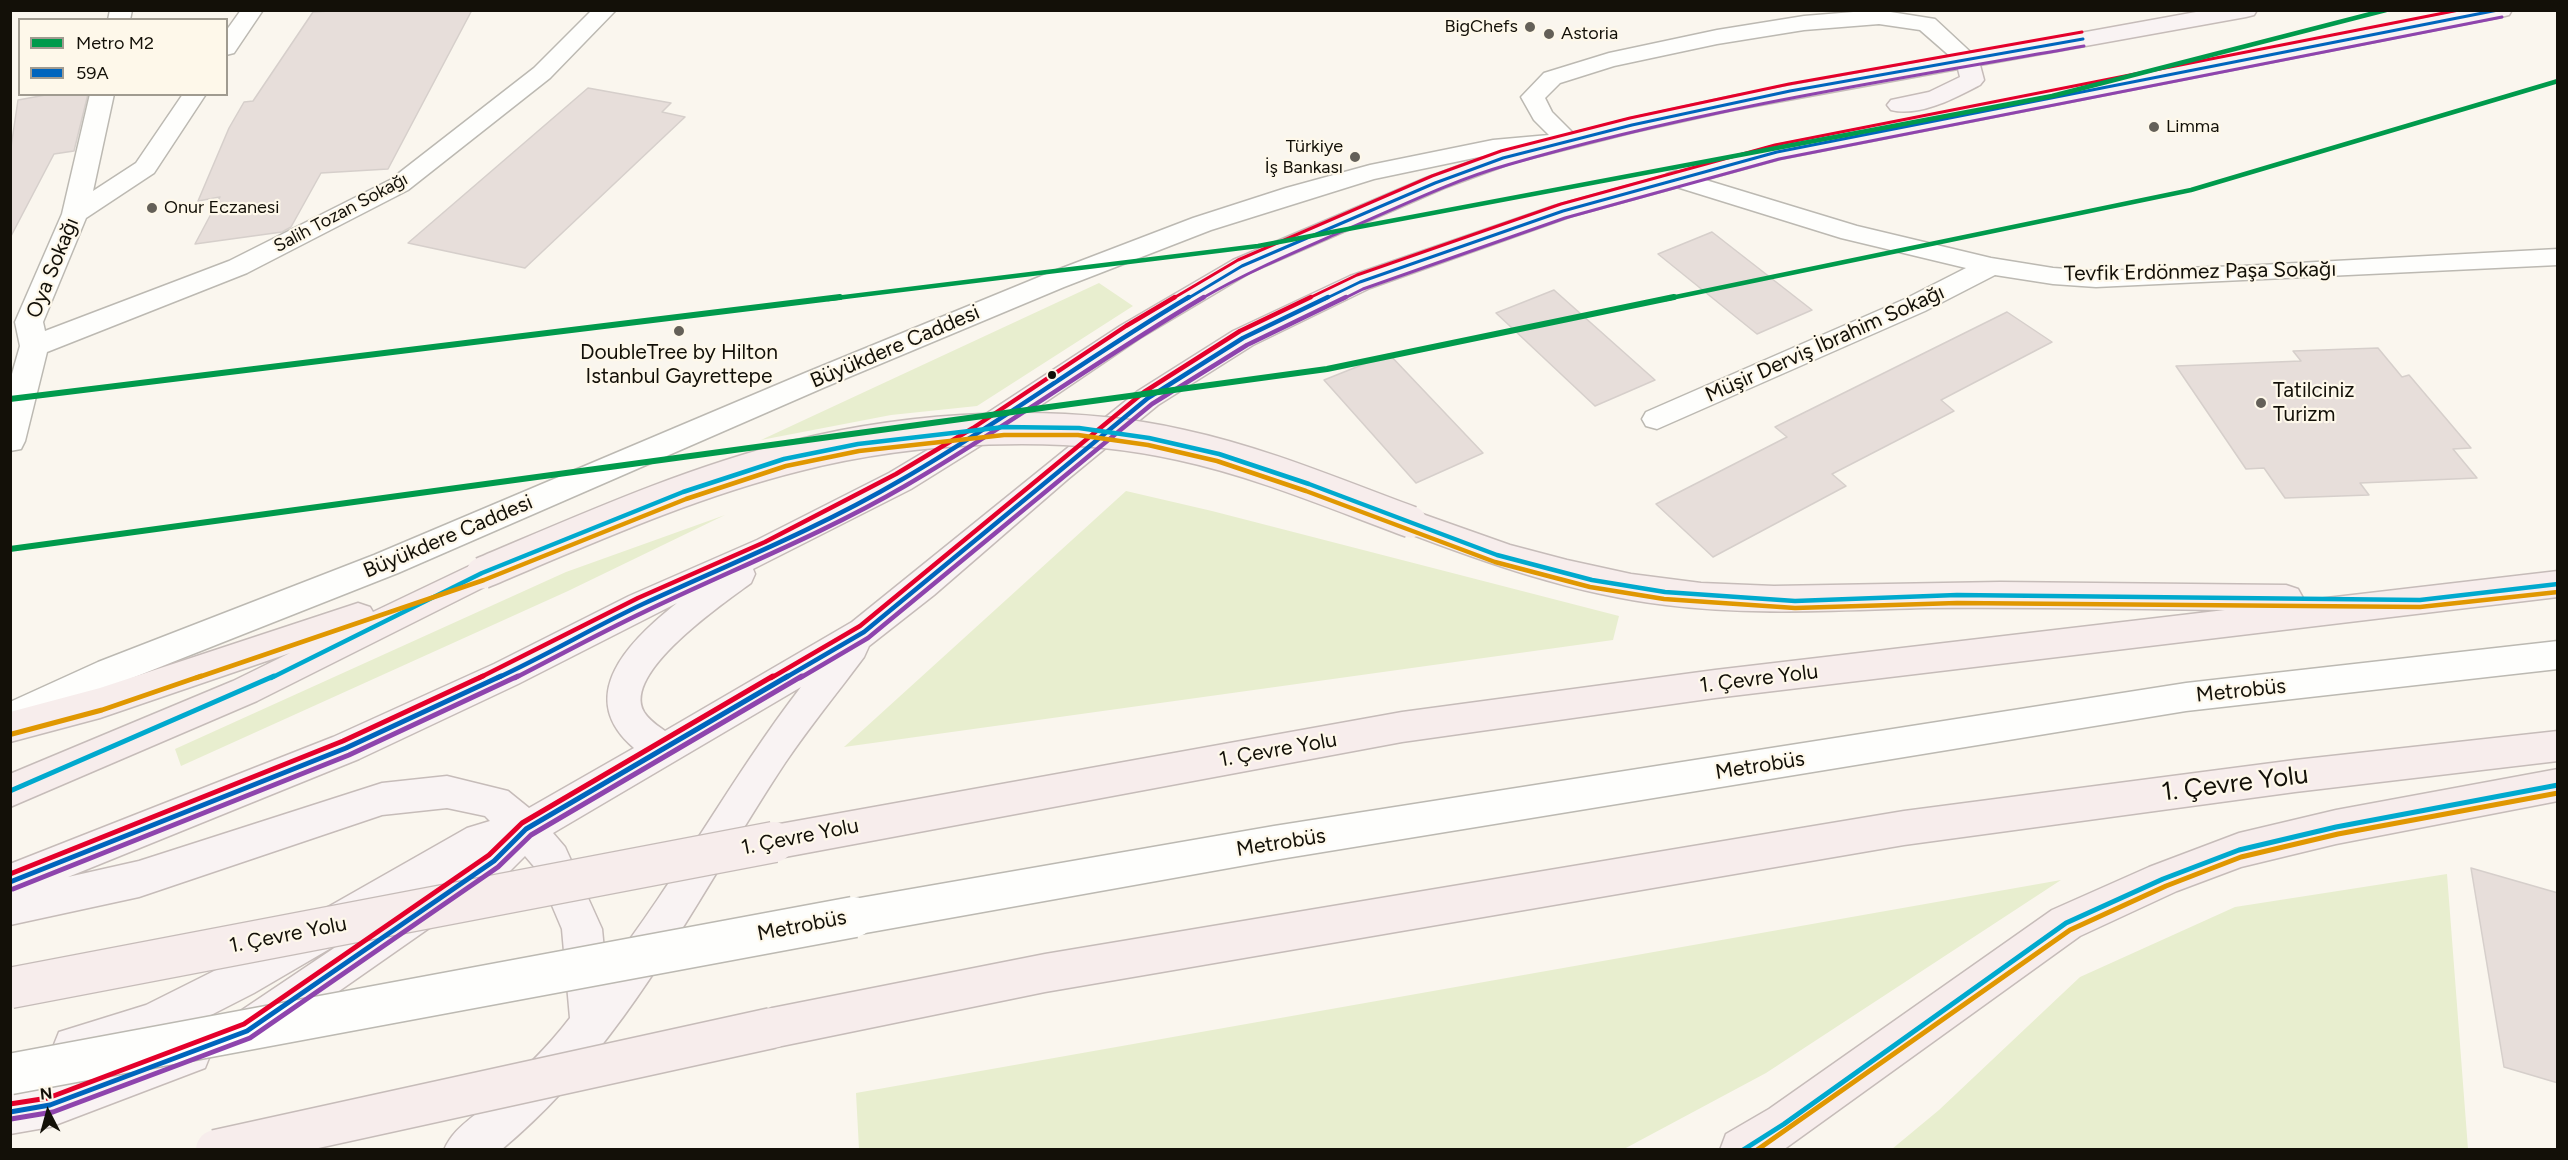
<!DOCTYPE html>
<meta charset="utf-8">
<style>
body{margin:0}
#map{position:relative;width:2568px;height:1160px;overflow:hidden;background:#faf6ee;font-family:Figtree,sans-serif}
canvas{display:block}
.frame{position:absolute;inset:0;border:12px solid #131008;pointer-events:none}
.legend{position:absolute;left:18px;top:18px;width:210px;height:78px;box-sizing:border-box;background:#fef8ea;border:2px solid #a09b90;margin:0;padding:8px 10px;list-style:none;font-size:18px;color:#131008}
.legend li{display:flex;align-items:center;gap:12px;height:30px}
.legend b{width:30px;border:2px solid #a09b90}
.north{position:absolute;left:18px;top:1082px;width:60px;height:60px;-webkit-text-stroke:4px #fef8ea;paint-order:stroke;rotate:354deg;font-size:16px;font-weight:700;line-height:24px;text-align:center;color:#131008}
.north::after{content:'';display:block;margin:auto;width:21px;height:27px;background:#131008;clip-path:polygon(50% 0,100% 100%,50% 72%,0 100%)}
</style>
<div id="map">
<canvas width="2568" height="1160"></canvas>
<div class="frame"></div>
<ul class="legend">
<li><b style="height:8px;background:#009a4c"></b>Metro M2</li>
<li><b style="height:8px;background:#0065bd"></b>59A</li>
</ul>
<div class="north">N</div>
</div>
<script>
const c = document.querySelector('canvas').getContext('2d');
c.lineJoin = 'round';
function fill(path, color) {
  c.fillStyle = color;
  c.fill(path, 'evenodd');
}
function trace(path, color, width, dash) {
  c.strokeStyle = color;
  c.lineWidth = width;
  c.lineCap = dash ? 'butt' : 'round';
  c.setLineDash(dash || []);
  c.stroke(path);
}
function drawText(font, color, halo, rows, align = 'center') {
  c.font = font + ' Figtree,sans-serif';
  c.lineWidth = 4.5;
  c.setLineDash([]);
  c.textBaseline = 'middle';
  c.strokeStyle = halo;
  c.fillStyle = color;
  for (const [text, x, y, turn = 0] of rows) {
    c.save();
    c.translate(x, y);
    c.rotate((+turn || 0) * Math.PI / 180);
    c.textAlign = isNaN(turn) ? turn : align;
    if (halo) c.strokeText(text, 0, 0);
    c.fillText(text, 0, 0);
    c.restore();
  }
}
fill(new Path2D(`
 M1099,283L1133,306L977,406L891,415L761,440Z
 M1126,491L1212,511L1619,616L1613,640L844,747Z
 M725,515L568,591L181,766L175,749L566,572Z
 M2447,874L2468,1149H1892L1939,1110L2080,977L2235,907Z
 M2061,880L1766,1073L1624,1149H859L856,1093Z`), '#e8eecf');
const building = new Path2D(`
 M346,10H472L388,169L321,173L291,227L282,232L195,244L220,197L198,201L229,128L244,102L253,101L313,12Z
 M588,88L671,103L662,112L685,117L525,268L408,243Z
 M51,94H88L74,151L54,154L10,238V154L18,100Z
 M1712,232L1812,310L1757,334L1658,254Z
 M1554,290L1655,380L1595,406L1496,313Z
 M2007,312L2052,342L1941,400L1954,411L1832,474L1846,486L1713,557L1656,504L1787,437L1775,427Z
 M2378,348L2402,377L2409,375L2471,448L2453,449L2477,478L2360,483L2369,495L2285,498L2264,468L2246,469L2176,366L2301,361L2293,351Z
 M1389,354L1483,453L1416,483L1324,380Z
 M2471,868L2558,893V1083L2504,1067Z`);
fill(building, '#e7deda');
trace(building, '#d6cfcb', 1.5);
const minor = new Path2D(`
 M110,10H132L130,20H108Z
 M241,10H263L234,53L226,55V31Z
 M592,10H616L550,78L408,190L247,273L47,352L25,441L21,449L10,451V381L20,346L15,322L62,214L90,94H114L93,191L136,163L183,94H206L154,173L86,218L43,322L45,331L229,261L390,180L534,68Z
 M1878,10L1935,19L1978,59L1975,64H1959L1920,30L1879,24L1804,30L1717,44L1614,66L1560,83L1545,98L1552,112L1581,141L1578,146L1493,154L1374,179L1211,230L1064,287L825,387L398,573L122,682L10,734V702L98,662L374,555L805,373L1044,275L1193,218L1286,188L1370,165L1493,140L1549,135L1534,120L1521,97L1544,73L1609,53L1717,30L1804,16Z
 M1676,171L1857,226L1991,258L2053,268L2096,271L2242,266L2558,249V265L2096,287L2053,284L1995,275L1925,311L1657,429L1646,426L1642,419L1646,412L1905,299L1966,268L1841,238L1667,184L1663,179L1667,174Z
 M2558,641V669L2186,711L1274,860L854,935L840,930L834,917L840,904L854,899L1274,826L2186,683Z`);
const major = new Path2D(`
 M2207,10H2257L2254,15L2246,17L1980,65L1984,80L1980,85C1955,98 1920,117 1891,110L1887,105L1891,100L1929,92L1960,77L1958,69L1733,110L1634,132L1512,163L1444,188L1251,272L1140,338L988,441L911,489L753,569L755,574L751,583C724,603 621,673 644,712C649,720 658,726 665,731L852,622L1138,391L1233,331L1350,276L1554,206L1777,145L2465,10H2512L2509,15L2501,17L1780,159L1572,216L1370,288L1253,345L1158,405L1068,479L934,595L869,646L864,657C838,692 810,726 785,763C697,896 628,1045 501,1150H444C453,1129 469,1121 485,1106C515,1078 545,1051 570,1018L562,929L537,870L525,856L508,873L269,1040L254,1046L239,1040L233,1026L239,1012L355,934L254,993L168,1037L74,1068L59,1062L53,1047L59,1032L146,1005L226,965L467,828L490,821L485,816L447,808L382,815L139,897L10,925V864L333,737L494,664L629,596L757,540L889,473L966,427L1120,326L1233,260L1426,178L1494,153L1632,118L1733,96ZM677,603C630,640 573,696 634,748L529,808L508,791L447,776L382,783L139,861L68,877L359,759L518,684ZM801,687C731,778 677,880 606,971L602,929L565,847L553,833Z
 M190,1032L205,1038L211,1053L205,1068L50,1127L10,1134V1090L50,1083Z`);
const highway = new Path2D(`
 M1411,510L1510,545L1567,560L1631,574L1701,583L1774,586L2000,582L2286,585L2298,589L2303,598L2301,601L2558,571V597L1715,698L1402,742L774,859L761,854L755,842L761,830L774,825L1402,712L1715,670L2225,610C2125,609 2025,607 1925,608C1838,610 1753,616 1666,605C1574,594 1486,563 1400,530L1395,522L1400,514Z
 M482,560L494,564L498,573L494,582L257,701L10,807V774L233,681L290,653L100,718L10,742V712L100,688L358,603L370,607L373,612Z
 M2558,731V761L2295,792L1904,845L1045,992L772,1048L757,1042L751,1028L757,1014L772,1008L1045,954L1904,811L2295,760Z
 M2558,769V801L2336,844L2241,867L2177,891L2080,936L1783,1150H1720L1726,1134L1769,1109L2052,910L2149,867L2239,833L2336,810Z`);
trace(minor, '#bcb9b2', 3);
trace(major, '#c6bcb9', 3);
trace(highway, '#c6bcb9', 3);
fill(minor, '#fefefc');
fill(major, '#f9f3f3');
fill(highway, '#f7edec');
const minorBridge = new Path2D(`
 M10,1074L854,917`);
const highwayBridgeFar1 = new Path2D(`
 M482,573C584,530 688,483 796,456C914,426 1062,418 1181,445C1260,462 1335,494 1411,522`);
const highwayBridge = new Path2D(`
 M10,988L774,842
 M216,1150L772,1028`);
trace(minorBridge, '#bcb9b2', 43, []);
trace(highwayBridgeFar1, '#c6bcb9', 34, []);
trace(highwayBridge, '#c6bcb9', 43, []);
trace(minorBridge, '#fefefc', 40);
trace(highwayBridgeFar1, '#f7edec', 31);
trace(highwayBridge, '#f7edec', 40);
trace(new Path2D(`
 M1187,299L1242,266L1435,183L1503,158L1632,125L1790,91L2083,39
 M1325,299L1360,282L1563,211L1777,152L2498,10`), '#0065bd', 3);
trace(new Path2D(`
 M497,678C547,655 594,627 643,604C730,564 819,528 901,480C1000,423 1091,355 1189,297
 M785,678L864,632L1148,398L1243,338L1328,297`), '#0065bd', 4.5);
trace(new Path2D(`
 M10,882L346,748L501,676
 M10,1112L50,1105L247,1031L494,861L526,829L788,676`), '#0065bd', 5);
trace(new Path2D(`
 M1201,299C1247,272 1295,252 1343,231C1397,208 1451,181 1507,165C1695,110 1891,80 2084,46
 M1343,299L1363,289L1565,218L1779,159L2502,17`), '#8e44ad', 3);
trace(new Path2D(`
 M515,678C558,656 600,633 644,612C731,570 821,535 905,486C1007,427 1102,357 1204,297
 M800,678L868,638L1152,404L1247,345L1346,297`), '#8e44ad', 4.5);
trace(new Path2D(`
 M13,889L349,755L518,676
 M11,1119L53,1112L250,1038L498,867L531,835L802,676`), '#8e44ad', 5);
trace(new Path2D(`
 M1172,299L1238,260L1432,176L1501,151L1630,118L1789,84L2082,32
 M1307,299L1357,275L1561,204L1775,145L2459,10`), '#e4002b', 3);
trace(new Path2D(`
 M479,678L638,598L765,542L896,474L973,428L1126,326L1175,297
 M771,678L860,626L1144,392L1240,331L1311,297`), '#e4002b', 4.5);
trace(new Path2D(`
 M10,874L343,741L483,676
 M10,1104L48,1098L244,1024L489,855L522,823L773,676`), '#e4002b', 5);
trace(new Path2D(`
 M271,678L482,573L683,492L784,459L858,444L1004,427L1079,428L1149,438L1219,454L1309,484L1497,555L1592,580L1665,592L1795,601L1957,595L2420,600L2558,584`), '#00a9ce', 4.5);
trace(new Path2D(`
 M10,791L274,676
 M1743,1150L1784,1124L2066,923L2163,879L2239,850L2336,827L2558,785`), '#00a9ce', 5);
trace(new Path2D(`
 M196,678L484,580L686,499L786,466L859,451L1004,435H1078L1148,445L1217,461L1306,491L1495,562L1590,587L1664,599L1795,608L1957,603L2420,607L2558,592`), '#e09701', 4.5);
trace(new Path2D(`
 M12,734L102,710L201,676
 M1757,1150L2070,930L2166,886L2241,857L2338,834L2558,793`), '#e09701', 5);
trace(new Path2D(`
 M828,299L1258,246L2052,96L2386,10
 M1666,299L2191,190L2558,81`), '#009a4c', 4.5);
trace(new Path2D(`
 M10,399L840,297
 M10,549L1327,369L1674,297`), '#009a4c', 6);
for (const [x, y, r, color] of [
 [1530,27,6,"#646058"],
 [1549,34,6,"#646058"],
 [2154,127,6,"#646058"],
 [1355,157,6,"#646058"],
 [152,208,6,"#646058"],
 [679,331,6,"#646058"],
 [1052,375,5,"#131008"],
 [2261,403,6,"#646058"]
]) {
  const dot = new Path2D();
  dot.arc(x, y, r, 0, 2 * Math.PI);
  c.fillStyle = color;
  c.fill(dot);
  trace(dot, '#fef8ea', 2);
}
drawText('18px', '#131008', '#fef8ea', [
 ["BigChefs",1518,27,"right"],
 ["Astoria",1561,34],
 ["Limma",2166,127],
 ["Türkiye",1343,147,"right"],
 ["İş Bankası",1343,168,"right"],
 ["Onur Eczanesi",164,208]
], 'left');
drawText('18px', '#131008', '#fef8ea', [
 ["Salih Tozan Sokağı",341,213,-28]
]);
drawText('21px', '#131008', '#fef8ea', [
 ["Oya Sokağı",53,268,-68],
 ["Tevfik Erdönmez Paşa Sokağı",2200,272,-1],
 ["Müşir Derviş İbrahim Sokağı",1825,344,-24],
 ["Büyükdere Caddesi",895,347,-23],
 ["Büyükdere Caddesi",448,537,-23],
 ["1. Çevre Yolu",1759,679,-7],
 ["Metrobüs",2241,691,-6],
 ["1. Çevre Yolu",1278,750,-10],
 ["Metrobüs",1760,766,-9],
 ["1. Çevre Yolu",800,837,-11],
 ["Metrobüs",1281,843,-9],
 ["Metrobüs",802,926,-11],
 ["1. Çevre Yolu",288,935,-11]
]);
drawText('21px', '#131008', '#fef8ea', [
 ["DoubleTree by Hilton",679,353],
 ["Istanbul Gayrettepe",679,377],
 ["Tatilciniz",2273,391,"left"],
 ["Turizm",2273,415,"left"]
]);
drawText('26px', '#131008', '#fef8ea', [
 ["1. Çevre Yolu",2235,784,-7]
]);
</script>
